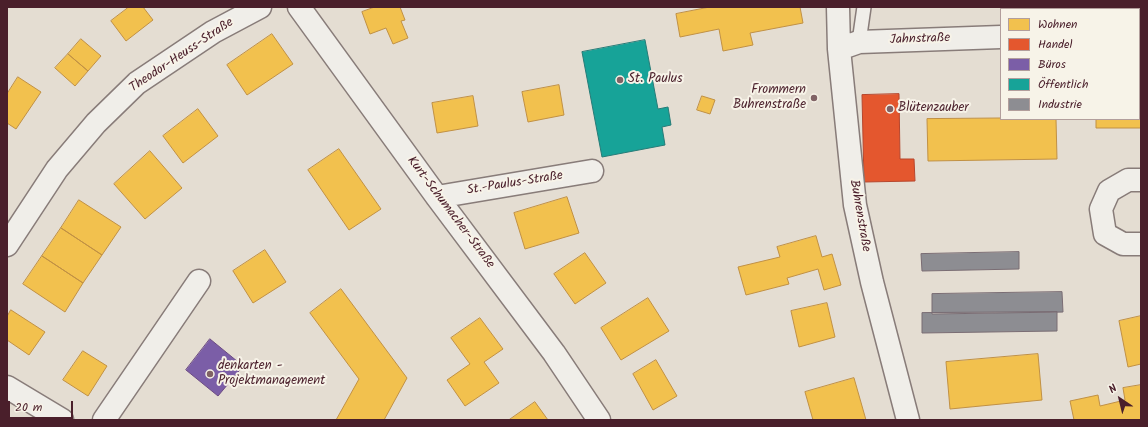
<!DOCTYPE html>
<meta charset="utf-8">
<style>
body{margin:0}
#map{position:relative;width:1148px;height:427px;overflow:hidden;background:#e4ddd2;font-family:Kalam,sans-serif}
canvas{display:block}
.frame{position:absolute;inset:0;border:8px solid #4a1f2b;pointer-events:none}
.legend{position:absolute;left:1000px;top:8px;width:140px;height:112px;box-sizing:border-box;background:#f7f3e8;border:1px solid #b29e9c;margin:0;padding:5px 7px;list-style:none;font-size:12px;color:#4a1f2b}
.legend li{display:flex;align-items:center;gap:8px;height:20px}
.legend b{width:20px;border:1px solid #b29e9c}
.north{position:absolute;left:1100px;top:379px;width:40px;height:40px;-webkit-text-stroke:3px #f7f3e8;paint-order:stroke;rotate:325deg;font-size:11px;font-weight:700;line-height:16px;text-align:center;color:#4a1f2b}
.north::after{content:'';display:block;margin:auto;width:14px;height:18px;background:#4a1f2b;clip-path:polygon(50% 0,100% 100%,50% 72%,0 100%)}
.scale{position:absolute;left:8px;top:401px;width:65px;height:18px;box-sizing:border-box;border:2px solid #4a1f2b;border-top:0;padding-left:5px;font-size:12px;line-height:14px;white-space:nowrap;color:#4a1f2b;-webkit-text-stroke:3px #f7f3e8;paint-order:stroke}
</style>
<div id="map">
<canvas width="1148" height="427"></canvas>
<div class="frame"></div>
<ul class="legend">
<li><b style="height:11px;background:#f2c14e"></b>Wohnen</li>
<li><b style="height:11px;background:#e4572e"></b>Handel</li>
<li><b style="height:11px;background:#7b5ea7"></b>Büros</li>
<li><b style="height:11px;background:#17a398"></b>Öffentlich</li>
<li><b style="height:11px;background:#8d8d92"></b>Industrie</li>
</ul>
<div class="north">N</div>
<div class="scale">20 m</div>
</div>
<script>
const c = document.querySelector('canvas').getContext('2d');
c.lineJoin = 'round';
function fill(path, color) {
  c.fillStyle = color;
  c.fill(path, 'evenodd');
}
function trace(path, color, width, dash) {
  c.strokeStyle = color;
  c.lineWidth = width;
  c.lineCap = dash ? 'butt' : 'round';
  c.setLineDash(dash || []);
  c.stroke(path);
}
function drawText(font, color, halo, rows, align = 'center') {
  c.font = font + ' Kalam,sans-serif';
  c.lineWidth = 4;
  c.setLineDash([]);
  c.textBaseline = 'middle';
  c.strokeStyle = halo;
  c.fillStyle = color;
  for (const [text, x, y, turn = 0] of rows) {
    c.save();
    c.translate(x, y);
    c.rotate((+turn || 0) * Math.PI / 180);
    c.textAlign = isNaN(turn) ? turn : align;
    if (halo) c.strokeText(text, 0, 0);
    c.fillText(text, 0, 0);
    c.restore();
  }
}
const homes = new Path2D(`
 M129,7H143L153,20L126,41L111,21Z
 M375,7H400L405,20L401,21L408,38L393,44L386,28L370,34L362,12Z
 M710,7H800L803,23L750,33L753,45L723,51L719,29L680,37L676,14Z
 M272,34L293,64L247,95L227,65Z
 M81,39L101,56L88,71L68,54Z
 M68,54L88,71L75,86L55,68Z
 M1141,71V128H1096V119H1139V88H1141Z
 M18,77L41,92L16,129L7,123V94Z
 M559,85L564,115L528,122L522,92Z
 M473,96L478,126L437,133L432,103Z
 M702,96L715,100L710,114L697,110Z
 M198,109L218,136L183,163L163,136Z
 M1001,118L1056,119L1057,159L928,161L927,119Z
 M339,149L381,209L349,230L308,170Z
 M150,151L182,188L145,219L114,184Z
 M567,197L579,233L525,249L514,213Z
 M79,200L121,227L102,255L61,228Z
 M61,228L102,255L83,283L42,256Z
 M816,236L822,257L832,254L841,285L824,290L818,269L787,278L789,284L746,295L738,267L780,257L777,247Z
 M265,250L286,282L253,303L233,271Z
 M585,253L606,283L575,304L554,274Z
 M42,256L83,283L65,312L23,284Z
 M341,289L407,378L384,420H336L359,379L310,313Z
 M648,298L669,331L621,360L601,328Z
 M827,303L835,337L799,347L791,311Z
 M11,310L45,332L29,355L7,340V317Z
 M1141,316V364L1128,367L1119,321Z
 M480,318L503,349L484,362L499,383L465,406L447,380L470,364L451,338Z
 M83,351L107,366L88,396L63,380Z
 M1038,354L1042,400L950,409L946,362Z
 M656,360L677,396L653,410L633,374Z
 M854,378L866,420H813L805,392Z
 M1141,385V420H1074L1070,401L1098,395L1100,406L1125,400L1123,388Z
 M535,402L548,420H509Z`);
fill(homes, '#f2c14e');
trace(homes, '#c09044', 1);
const shops = new Path2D(`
 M899,94L900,159H914L915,181L864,182L862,95Z`);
fill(shops, '#e4572e');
trace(shops, '#b6462d', 1);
const offices = new Path2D(`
 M210,339L243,366L218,396L186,370Z`);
fill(offices, '#7b5ea7');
trace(offices, '#6c4b82', 1);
const public = new Path2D(`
 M645,40L658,109L668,107L671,125L662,127L665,145L602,157L582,52Z`);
fill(public, '#17a398');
trace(public, '#267b77', 1);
const industry = new Path2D(`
 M1019,252V269L922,271L921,254Z
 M1062,292L1063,312L932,314V294Z
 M1057,312V331L922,333V313Z`);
fill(industry, '#8d8d92');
trace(industry, '#796c73', 1);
const service = new Path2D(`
 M859,42L864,7`);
const minor = new Path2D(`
 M299,7L437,197L554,353L599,420
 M838,7L839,49L855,205L872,282L908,420
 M1139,32H1141
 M839,49L859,42L1001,37
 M1141,180H1128L1109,191L1101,209L1105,234L1123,244H1141
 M437,197L592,171
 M7,245L57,169L96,123L137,83L213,32L260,7
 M7,387L62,420
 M104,420L199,281`);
trace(service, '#887c79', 16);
trace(minor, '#887c79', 25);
trace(service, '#f0eee9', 13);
trace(minor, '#f0eee9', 22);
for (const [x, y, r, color] of [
 [620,80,4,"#806265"],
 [814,98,4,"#806265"],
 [890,109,4,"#806265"],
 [210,374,4,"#806265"]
]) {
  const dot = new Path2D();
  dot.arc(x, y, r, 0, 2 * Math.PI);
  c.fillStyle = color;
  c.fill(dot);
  trace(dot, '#f7f3e8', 1.5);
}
drawText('13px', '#4a1f2b', '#f7f3e8', [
 ["Jahnstraße",920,40,-2],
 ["Theodor-Heuss-Straße",182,56,-34],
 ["St.-Paulus-Straße",515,184,-9],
 ["Kurt-Schumacher-Straße",450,213,53],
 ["Buhrenstraße",859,216,80]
]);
drawText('13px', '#4a1f2b', '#f7f3e8', [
 ["St. Paulus",628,80],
 ["Frommern",806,91,"right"],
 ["Buhrenstraße",806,106,"right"],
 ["Blütenzauber",898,109],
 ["denkarten -",218,367],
 ["Projektmanagement",218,382]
], 'left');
</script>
